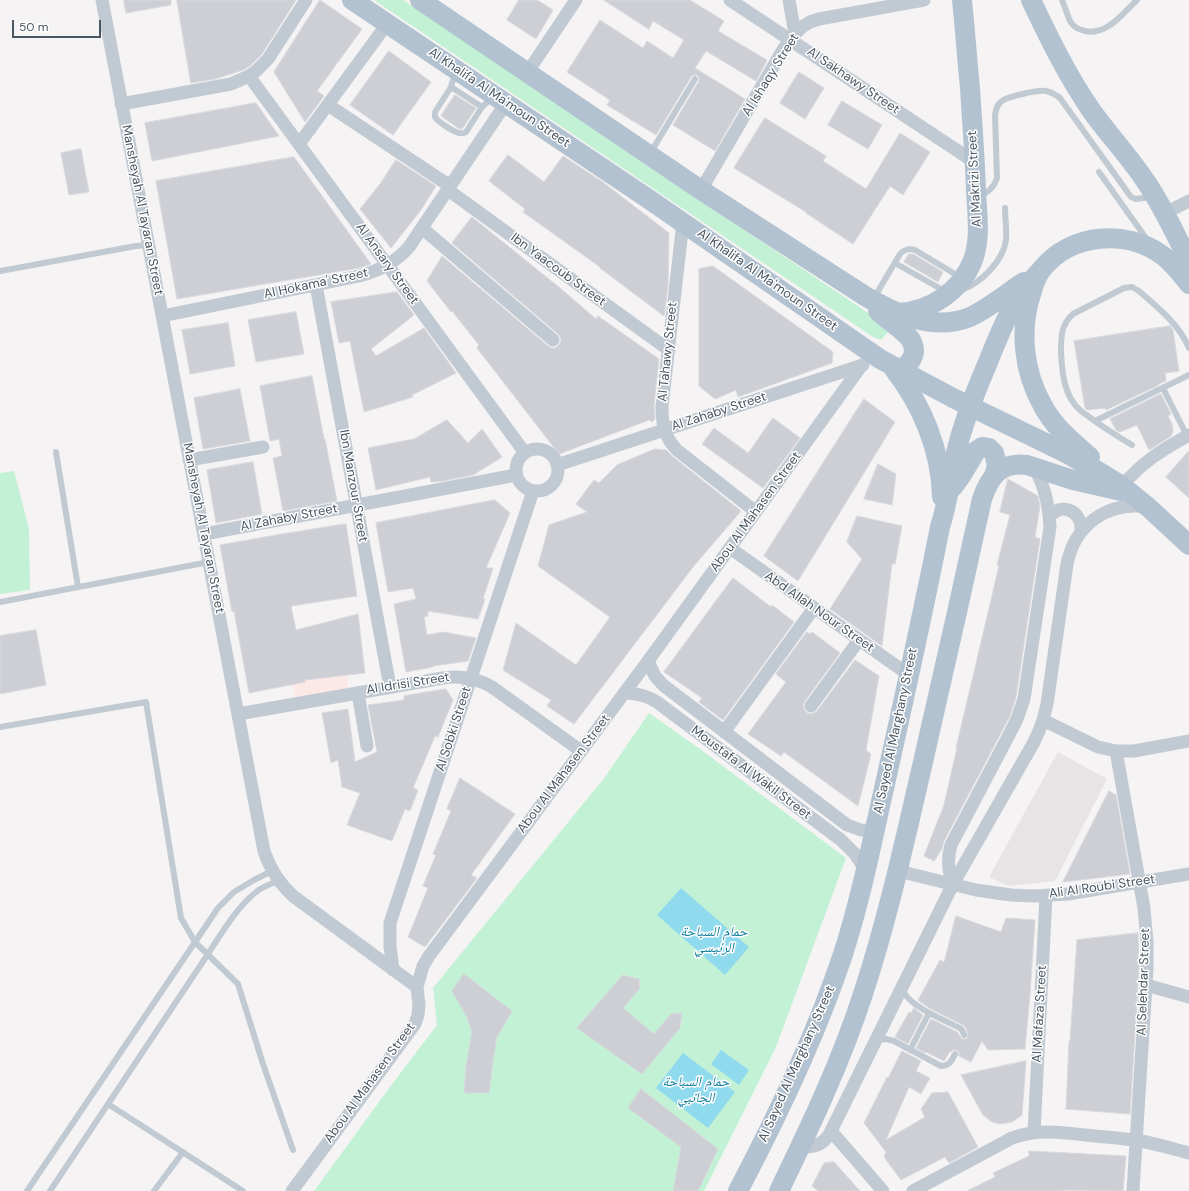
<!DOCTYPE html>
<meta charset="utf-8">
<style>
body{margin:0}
#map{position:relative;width:1189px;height:1191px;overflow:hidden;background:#f5f3f3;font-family:"DM Sans",sans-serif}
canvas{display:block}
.scale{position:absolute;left:12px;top:20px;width:89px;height:18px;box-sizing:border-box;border:2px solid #4a5661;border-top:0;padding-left:5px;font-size:12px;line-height:14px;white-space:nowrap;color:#4a5661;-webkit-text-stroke:3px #fff;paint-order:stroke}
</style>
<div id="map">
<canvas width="1189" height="1191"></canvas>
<div class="scale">50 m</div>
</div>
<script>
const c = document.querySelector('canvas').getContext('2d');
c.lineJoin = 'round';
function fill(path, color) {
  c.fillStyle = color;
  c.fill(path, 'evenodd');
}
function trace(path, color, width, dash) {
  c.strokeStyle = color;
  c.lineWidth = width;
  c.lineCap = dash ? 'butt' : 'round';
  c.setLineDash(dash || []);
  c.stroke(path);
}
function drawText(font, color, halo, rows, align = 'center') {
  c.font = font + ' "DM Sans","Noto Naskh Arabic",sans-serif';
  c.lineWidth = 3;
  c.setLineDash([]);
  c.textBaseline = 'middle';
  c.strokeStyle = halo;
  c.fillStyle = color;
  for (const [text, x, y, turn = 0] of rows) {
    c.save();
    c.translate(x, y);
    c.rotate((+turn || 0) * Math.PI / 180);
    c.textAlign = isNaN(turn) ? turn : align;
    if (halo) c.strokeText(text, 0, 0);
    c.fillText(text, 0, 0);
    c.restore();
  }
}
fill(new Path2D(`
 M1058,752L1107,779L1055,881L1008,886L989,877Z`), '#e6e4e5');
fill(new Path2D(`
 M341,637L349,692L296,701L285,648Z`), '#fce8e6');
fill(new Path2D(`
 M374,0H403L874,317L885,325L888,332L881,340L873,337Z
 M14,471L29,529L30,590L0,594V473Z
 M649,713L700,749L846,858L776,1047L704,1191H314L390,1087L437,1025L433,988L605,777Z`), '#c3f1d5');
fill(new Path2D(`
 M681,888L749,947L725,975L657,915Z
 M721,1050L749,1070L739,1085L711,1064Z
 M683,1053L735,1092L708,1128L656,1088Z`), '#90daee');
const building = new Path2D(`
 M124,0H171V5L126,13Z
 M177,0H296L262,54L250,66L243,70L215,79L191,83Z
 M320,0L362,29L317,91L324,96L305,122L274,72Z
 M519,0H537L553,10L536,39L507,20Z
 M604,0H690L724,21L718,31L767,60L756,81L706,51L695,68L745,99L715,151L673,125L699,81V77L697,75H693L691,77L656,135L607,105L610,100L567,72L600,20L643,48L647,41L673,58L684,40L653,21L649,29Z
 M389,51L431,82L393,135L350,105Z
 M799,72L824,88L805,119L780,103Z
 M455,95L476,108L462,129L458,128L441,116Z
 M842,101L882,125L868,149L828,125Z
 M256,103L279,136L152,161L145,123Z
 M765,118L826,156L823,161L866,189L900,133L930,152L903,195L890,186L853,244L806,213V212L734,168Z
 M81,149L89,192L69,195L61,153Z
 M508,155L544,182L563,156L604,183L669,233L668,286L664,316L600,268V267L523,212L525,209L489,181Z
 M294,157L371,264L359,268L177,299L156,181Z
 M396,160L436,186L421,210L391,248L360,209L380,184Z
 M472,217L560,288L596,319L598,316L659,359L654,405L655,419L652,422L649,420L559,454L477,348L479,345L452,311L451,312L427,281L442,256L548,346L551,348H555L559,345L561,341V338L558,334L452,243Z
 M909,254H913L943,272L938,282L904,262Z
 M713,266L833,352L832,363L738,397L736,390L715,399L699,386V269Z
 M397,292L414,315L371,349L376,356L424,328L456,373L412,395L413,397L364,412L350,341L339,343L331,302Z
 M296,312L304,354L256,362L248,320Z
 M228,323L235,366L190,374L182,330Z
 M1170,326L1173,330L1179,371L1165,373L1166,381L1158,384L1159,385L1106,410L1105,408L1087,410L1085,408L1074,341Z
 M312,376L324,439H325L337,501L283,511L273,458L282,456L279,439L270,441L260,386Z
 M240,389L250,441L203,449L194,398Z
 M1161,394L1171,414L1168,416L1172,424L1173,431L1171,436L1149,450L1137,425L1120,432L1116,430L1110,419Z
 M864,399L895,422L798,581L764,556Z
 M773,418L800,438L763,488L702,444L714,428L748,453Z
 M447,420L468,443L482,429L502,457L473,475L443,481L431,482L430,477L376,490L368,448L414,439Z
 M655,449L666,450L672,456L741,511L693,567L574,724L547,706L551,700L503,670L516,623L576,665L610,617L538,566L549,525L587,512L576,504L594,480L599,483L617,465Z
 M1189,451V498L1166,477Z
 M253,462L262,514L216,523L207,470Z
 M878,464L896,474L892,505L864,499Z
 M1008,479L1038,496L1040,506L1035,537L1040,539L1016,697L1010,716L1003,729L944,841L942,849L934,861L924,856L944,805L957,748H956L999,566L997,565L1010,515L1000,512Z
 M495,500L510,513L486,568H493L483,599H485L478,619L428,611V616L424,617L427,635L443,632L476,638L468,661L433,666V667L406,672L394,604L416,599L413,588L388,592L376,523Z
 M857,516L902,526L895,564H892L882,646L830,609L862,559L847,542Z
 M346,524L357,596L291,606L296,630L358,614L365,673L305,680V682L249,693L234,611L232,612L220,545L276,535Z
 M733,578L771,607L772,605L794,622L723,720L699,702L702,698L664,672Z
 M36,630L46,685L0,694V636Z
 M807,632L810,634L812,632L840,653L805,701L803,705L804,709L807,713L811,714L814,713L817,711L855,660L879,676L866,750L871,754L858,806L784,752L781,756L748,734L786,682L776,674Z
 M446,689L453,700L438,737L435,736L413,788L418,790L410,811L405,809L392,841L347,825L360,793L342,787L338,760L331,763L322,713L348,709L355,762L377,752L368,705L404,700V696Z
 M460,778L515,814L471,875L477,878L425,947L408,937L428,888L423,886L436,855L433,854L451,811L447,809Z
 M1109,791L1116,795L1130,874L1063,882Z
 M956,916L1001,932L1006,918L1035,920L1030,995L1025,1049L988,1050L982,1041L971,1062L959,1056V1052L956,1050H953L951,1052L950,1051L944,1061L926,1052L925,1053L916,1048L931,1019L957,1032L962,1039H966L968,1036L966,1028L963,1025L929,1008L918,1000L940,960L944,962Z
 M1138,933L1139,968L1130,1114L1066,1109L1069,1041H1070L1077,940Z
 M464,974L512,1011L497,1037L493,1061L489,1093H464L466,1067L472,1032L467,1017L452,991Z
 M623,975L639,979L640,988L623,1008L654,1034L671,1014L682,1013L680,1028L642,1074L577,1028Z
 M914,1008L923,1015L908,1044L895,1037L909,1012L911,1013Z
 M902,1051L921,1061L916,1071L930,1078L921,1094L909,1087L886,1140L925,1117L921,1109L932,1093L948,1092L978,1147L949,1163L945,1157L901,1180L884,1157L886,1152L864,1123L887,1077L888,1078Z
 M1026,1061L1022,1115L1012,1122L1000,1124L992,1122L983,1115L961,1075Z
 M641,1089L718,1149L698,1191H673L681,1147L628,1108Z
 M1029,1151L1126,1156L1123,1191L1063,1190L1062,1191H967L995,1177L993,1173L1029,1156Z
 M834,1162L860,1191H818L812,1186L824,1163Z`);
fill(building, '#cdcfd5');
trace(building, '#d7d9de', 1);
trace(new Path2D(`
 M1062,0C1065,7 1067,14 1070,21C1073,26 1079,30 1085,31C1107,36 1123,13 1137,0
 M455,73L451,87L435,112V117C438,122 455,133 460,133C463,134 464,133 466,132L482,107L493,97
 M451,87L482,107
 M651,152L695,79
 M1099,172L1148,241
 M979,197C988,192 994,188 997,178L995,115C996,109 997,104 1002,101C1008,96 1038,90 1046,91C1051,92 1056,95 1060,98L1131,197L1136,199L1151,197
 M895,263L941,289L946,290
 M0,271L136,246L148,245
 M962,290C982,282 1003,261 1006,240C1007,230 1005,218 1005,208
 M874,298L900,254C905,249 909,248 915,250L960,277
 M1163,388L1187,436
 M1095,421L1189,375
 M1132,445C1120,438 1108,430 1096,422C1091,418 1086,415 1081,411C1064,397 1062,373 1061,352C1061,336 1061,325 1073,314L1124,288L1132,287L1139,291C1158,308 1179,324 1189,348
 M56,452L78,587
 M0,602L209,562
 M0,727L146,702L181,918L195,942L238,984L263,1064L293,1150
 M902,989C908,1006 944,1020 960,1028L962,1030L964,1035
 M876,1040L886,1039L894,1041L941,1066C949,1066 952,1061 955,1054
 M910,1050L929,1013
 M108,1104L243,1191
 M27,1191L218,908L234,892L254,880L272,871
 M50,1191L208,954C221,934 237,907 256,892C262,887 271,884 278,881
 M154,1191L183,1152`), '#c1cad2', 6);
trace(new Path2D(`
 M102,0L264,851C270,869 279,883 293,896L417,987
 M730,0L976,163
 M789,0L795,34
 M527,73L576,0
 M249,76L525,453
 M121,104L231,84L249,76L256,71L268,59L306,0
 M328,105L450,186
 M299,144L387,24
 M448,190L669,350
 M701,190L784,48L795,34L802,27L810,22L819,19L924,0
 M1165,213L1189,201
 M683,222L662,406C662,423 664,437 677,450L756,512
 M422,228L553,340
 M316,285L390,687
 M162,316L359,276C379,271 395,263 409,247L506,103
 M516 470a21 21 0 1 1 42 0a21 21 0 1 1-42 0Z
 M189,460L263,447
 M557,465L863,365
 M1122,486C1141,463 1163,449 1189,435
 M1050,516C1064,501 1083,513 1081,532
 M204,534L516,475
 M730,548L909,675
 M648,661L655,676L663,685L847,825L861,830L875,831
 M358,693L367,746
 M624,693C636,693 646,695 657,702L841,840L855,854L866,871
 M811,706L859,640
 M238,714L443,678C461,675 477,678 492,687L581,751
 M1043,720L1098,747L1116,751H1134L1189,741
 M724,732L814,608
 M1116,751L1144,908L1147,942V968L1133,1191
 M898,871L976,890L1011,895L1034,896L1068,894L1189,874
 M953,884C948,870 947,859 951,845L1010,733L1017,719L1024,699L1050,527C1049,505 1045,486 1034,467
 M393,970L390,946V923L533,491
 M1146,985L1189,997
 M831,1131L883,1191
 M1034,1132L1046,896
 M801,1146C812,1148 822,1145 829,1135L953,884L1034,742L1039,731L1043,720L1047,704L1067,564C1075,524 1108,501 1148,507
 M292,1191L415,1024L418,1015L419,1005L417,987L423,966L429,956L648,661L862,365
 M913,1191L1012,1138C1036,1129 1060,1132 1085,1135C1104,1137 1122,1138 1141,1141C1157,1144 1173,1149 1189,1153`), '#c1cad2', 13);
trace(new Path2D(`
 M352,0L650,200L880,359L953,398L1066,453L1101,473L1122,486L1148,507L1189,545
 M420,0L701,190L865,296C896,314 933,332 970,317C989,308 1007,293 1024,282
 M1031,0C1049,38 1067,75 1091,110C1110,137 1133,160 1150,188C1165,211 1176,236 1189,261
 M878,311C886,319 906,332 911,340C914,346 915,353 912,358C909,365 904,368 897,369
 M898,313C931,311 961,291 973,260C981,238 977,213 976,191C975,156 972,122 970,88C967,58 965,29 962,0
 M894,369C922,405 941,450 942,497
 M1090,457C1072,441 1054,427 1043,406C1023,371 1019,329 1032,291C1034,284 1037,275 1042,269C1071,233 1126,229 1162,255C1173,263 1181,274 1189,284
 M953,487L961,476L976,451L982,447L989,448L994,453L997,465L995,473
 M738,1191C778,1115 816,1036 843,954C861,899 872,841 885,784C904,699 923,613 940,527C948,503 950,478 956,453C963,423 974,395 986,367C1001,330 1012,299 1041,270
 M779,1191C810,1127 841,1062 863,994C888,918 905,840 923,762C943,674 963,587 982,499C990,476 1000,462 1027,465L1073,480L1121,491`), '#b3c2d1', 20);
drawText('13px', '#4a5661', '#fff', [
 ["Al Ishaqy Street",771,75,-58],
 ["Al Sakhawy Street",853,81,34],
 ["Al Khalifa Al Ma'moun Street",499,98,34],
 ["Al Makrizi Street",975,179,-93],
 ["Mansheyah Al Tayaran Street",142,210,79],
 ["Al Ansary Street",387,264,54],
 ["Ibn Yaacoub Street",558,270,36],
 ["Al Khalifa Al Ma'moun Street",767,280,35],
 ["Al Hokama' Street",316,284,-12],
 ["Al Tahawy Street",668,352,-84],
 ["Al Zahaby Street",719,412,-18],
 ["Ibn Manzour Street",353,486,80],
 ["Abou Al Mahasen Street",756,512,-54],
 ["Al Zahaby Street",289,518,-11],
 ["Mansheyah Al Tayaran Street",203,528,79],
 ["Abd Allah Nour Street",819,612,35],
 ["Al Idrisi Street",408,684,-9],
 ["Al Sobki Street",454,729,-72],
 ["Al Sayed Al Marghany Street",896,731,-78],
 ["Moustafa Al Wakil Street",751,773,37],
 ["Abou Al Mahasen Street",564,774,-53],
 ["Ali Al Roubi Street",1102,887,-8],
 ["Al Selehdar Street",1144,982,-88],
 ["Al Mafaza Street",1040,1014,-87],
 ["Al Sayed Al Marghany Street",797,1064,-66],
 ["Abou Al Mahasen Street",370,1083,-54]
]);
drawText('italic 14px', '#0c7c9b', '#fff', [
 ["حمام السباحة",714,932],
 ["الرئيسي",714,948],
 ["حمام السباحة",696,1082],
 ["الجانبي",696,1098]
]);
</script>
